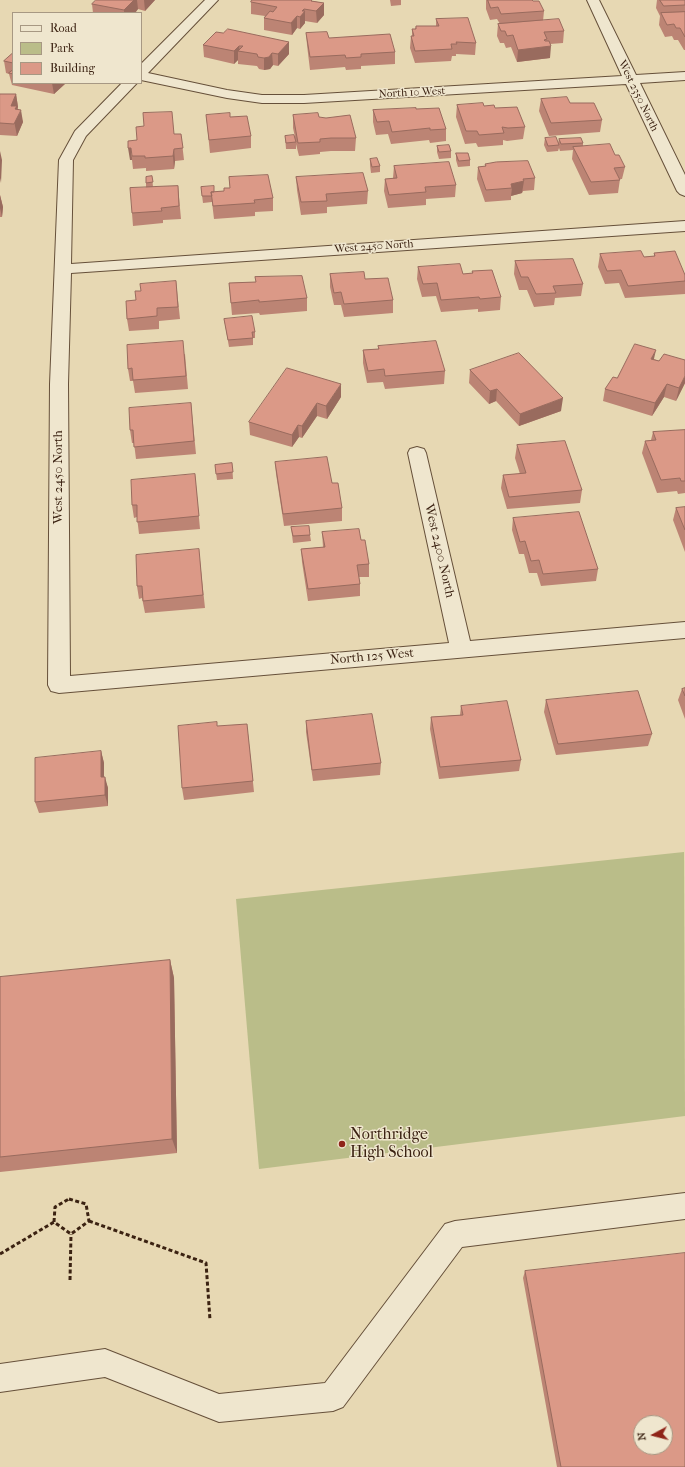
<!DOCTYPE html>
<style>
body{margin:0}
#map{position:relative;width:685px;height:1467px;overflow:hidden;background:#e7d8b3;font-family:"IM FELL French Canon",serif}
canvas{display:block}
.legend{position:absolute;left:12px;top:12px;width:130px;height:72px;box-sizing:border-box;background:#efe6ce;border:1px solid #a79883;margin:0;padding:5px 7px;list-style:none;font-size:12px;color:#3b2212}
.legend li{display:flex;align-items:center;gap:8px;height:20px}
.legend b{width:20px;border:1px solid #a79883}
.north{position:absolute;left:633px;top:1415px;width:40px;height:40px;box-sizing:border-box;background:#efe6ce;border:1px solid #a79883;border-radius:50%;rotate:263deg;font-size:11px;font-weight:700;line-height:16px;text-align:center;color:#3b2212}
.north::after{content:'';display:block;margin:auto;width:14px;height:18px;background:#8f2418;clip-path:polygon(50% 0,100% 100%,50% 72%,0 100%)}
</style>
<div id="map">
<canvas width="685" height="1467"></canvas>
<ul class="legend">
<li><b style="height:5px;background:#efe6ce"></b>Road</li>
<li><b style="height:11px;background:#babd89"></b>Park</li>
<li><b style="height:11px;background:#db9987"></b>Building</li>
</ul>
<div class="north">N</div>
</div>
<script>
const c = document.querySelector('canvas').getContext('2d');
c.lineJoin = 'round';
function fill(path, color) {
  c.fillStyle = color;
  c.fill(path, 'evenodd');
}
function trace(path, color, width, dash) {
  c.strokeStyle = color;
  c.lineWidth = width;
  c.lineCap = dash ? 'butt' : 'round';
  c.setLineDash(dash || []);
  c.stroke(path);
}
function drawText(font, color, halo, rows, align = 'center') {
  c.font = font + ' "IM FELL French Canon",serif';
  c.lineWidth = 3;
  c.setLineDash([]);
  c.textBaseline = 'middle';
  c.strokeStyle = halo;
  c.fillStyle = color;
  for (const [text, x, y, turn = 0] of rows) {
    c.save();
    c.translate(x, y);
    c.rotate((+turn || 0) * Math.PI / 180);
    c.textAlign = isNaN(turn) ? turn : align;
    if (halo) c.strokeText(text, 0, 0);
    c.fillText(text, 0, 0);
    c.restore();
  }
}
fill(new Path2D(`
 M684,852L685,1116L259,1169L236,899Z`), '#babd89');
const service = new Path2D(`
 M685,1193V1219L462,1247L343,1407L333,1411L219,1422L105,1377L0,1392V1364L105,1349L219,1394L325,1383L445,1224L455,1221Z`);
const minor = new Path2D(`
 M205,0H218L148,73L227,90L262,95H304L622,76L587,0H599L636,75L685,72V80L640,83L685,175V196L680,194L677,191L626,84L304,103H262L227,98L141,80V64Z
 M122,83H137L86,136L73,160L71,264L685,221V231L71,273L68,384L70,676L449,643L408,453L410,449L417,447L424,449L426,453L470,641L685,622V638L59,693L51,691L48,685L50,384L59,160L75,131Z`);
trace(service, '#66503a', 2);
trace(minor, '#66503a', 2);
trace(new Path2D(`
 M69,1199L86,1204L89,1221L71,1234L54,1222L55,1207Z
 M89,1221L206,1263L210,1320
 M0,1254L54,1222
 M70,1280L71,1234`), '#3b2212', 3, [4, 2.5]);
fill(service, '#efe6ce');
fill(minor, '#efe6ce');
fill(new Path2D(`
 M96,0H155L145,11L138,9L135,13H93L92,4Z
 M252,0H312V1L324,3V15L317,23L305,21V23L300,29L297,28L292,35L264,30V18L265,16L251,14V2Z
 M390,0H401V5L391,6Z
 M486,0H532L544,11L543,21L564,31L563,43L550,44V58L517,62L511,47L506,48L504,43H500L497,36L498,24H500L497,19L490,20L486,9Z
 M657,0H685V50H684L678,40H674L672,36L665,37L659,25L660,16L656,8Z
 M436,19L476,43L475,55L456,54V56H452L451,61L415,63L410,48L411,36H412V29H415L416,26H436Z
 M223,33L289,42V54L278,66L273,65L270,69L264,70L259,69L257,66L238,64V60L234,64L204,57L203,45Z
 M306,33L395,52V64L361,66V69L346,70L345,67L310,70L307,45Z
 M13,53V83H66L54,94L12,85L9,74L6,73L4,61Z
 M0,94H16L18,107V109L23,122L17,136L0,135Z
 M541,99L602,120L600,132L549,136L539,111Z
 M457,105L484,106L495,108L525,127L523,139L507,141L503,140V145L478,147L476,143L465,144L456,117Z
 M416,109L446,129V141L430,143L429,140L391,144L388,134L376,135L373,122V110Z
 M206,115L230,117L251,136V148L210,153Z
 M293,115L319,117L356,138L355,151H331L320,152V154L299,156L296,144V149H286L285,136L295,137L293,128Z
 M174,134H181L184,160L175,161L174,169L146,171V168L133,169L132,160H130L137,140Z
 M545,138L558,143L559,139L583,143V146L615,155L625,167L622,179H620L618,193L589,195L572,159L573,150L560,151L559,148L558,151L547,152L544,145Z
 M437,146L451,151V158L439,159L437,152Z
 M456,153L470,160V166L458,167L456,160Z
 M370,159L380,166V172L371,173L370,165Z
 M485,164L535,178L534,190L523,191L522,193L511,196V200L485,202L477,179L478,167L485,166Z
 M394,166L456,185L455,197L426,199V205L388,208L384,191L385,179L393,178Z
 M152,176L153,187L178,186L181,219L163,220V223L133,226L132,213L146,187V177Z
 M229,177L273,198V211L255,212V216L214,219L212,202L203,203L201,187L214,192L224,191L230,188Z
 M296,177L368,191L367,204L327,207V213L301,215L297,190Z
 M0,195L3,207L2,217H0Z
 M654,253L685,275V294L625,298L619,283L605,284L598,267L600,254L644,257L654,256Z
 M515,261L583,284L581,296L555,298L554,305L534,307L527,290H519L514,274Z
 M418,267L463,274L472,273V271L501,297L500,310L478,312V309L441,312L436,296L422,297L417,279Z
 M330,274L365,279L393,300V313L344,317L341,305H334L330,287Z
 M255,277L307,298V311L260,315L259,313L232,315L229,283L256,282Z
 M176,281L180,319L159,321V329L129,331L127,319L141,291Z
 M224,319L255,332V338H253V345L229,347Z
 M378,346L445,371L444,384L385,389L383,382L367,383L363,363V350L378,349Z
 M185,354L188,389L135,393L133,381H130L128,369Z
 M654,359L659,361L685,383L676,401L664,397L652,416L603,401L605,389L617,378Z
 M470,370L561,411L519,426L496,401L489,404L469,383Z
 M341,397L327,419L317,416L302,438L299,437L292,447L250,435L249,422Z
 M191,403L196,454L136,459L134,443H132L130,430Z
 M685,430V493L678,494L677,491L657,493L642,453L645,441L651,440L653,432Z
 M517,445L582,490L580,503L507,509L501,488L503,475L520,474L515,458Z
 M275,462L342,508V521L284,526L276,474Z
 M232,463L233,479L217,480L215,465Z
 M195,475L200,529L139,534L137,517L134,518L132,505Z
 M685,507V552L673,520L676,508Z
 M513,518L598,569L596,581L541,586L537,573H529L524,554H519L512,530Z
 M291,527L310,535L311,541L293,543Z
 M322,532L361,540L369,564V577H359L360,584V596L308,601L302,562L301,549L323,547Z
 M200,561L205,608L145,613L142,598L139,599L137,586Z
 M685,688V719L678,700L682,689Z
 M546,700L652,734L648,746L556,755L544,712Z
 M461,706L521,760L519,771L439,779L430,729L431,717L460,715Z
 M306,721L381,763L380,775L313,781L306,732Z
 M247,724L254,792L184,800L182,788Z
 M101,751L104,763V777L108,788V806L39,813L35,802Z
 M170,960L174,978L177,1153L0,1172V977Z
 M525,1271L685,1467H557L523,1278Z`), '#bc8474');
fill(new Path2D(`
 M134,0H137L138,9L135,13H124V10Z
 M144,0H155L145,11Z
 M324,3V15L317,23L316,11Z
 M304,9V12L305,11V23L300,29V17L302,11Z
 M297,16V28L292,35L291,23Z
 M289,42V54L278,66V54Z
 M239,46L240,52L238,51V60L234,64V51Z
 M551,46L550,58L517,62L518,50Z
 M272,53L273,65L270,69L264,70V58Z
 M52,83H66L54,94Z
 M16,94L18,107L17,109L19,115L21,110L23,122L17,136L11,106Z
 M128,148H131L132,160H130Z
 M174,149L175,161L174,169L173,156Z
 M0,151L2,160L1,183L0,178Z
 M524,181L522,193L511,196L512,188L511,184Z
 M0,195L3,207L2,217L0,208Z
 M656,350L653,363L651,359Z
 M685,376V383L676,401L679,388Z
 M341,384V397L327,419L326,406Z
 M667,384L664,397L652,416L655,403Z
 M497,389L496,401L489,404L490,391Z
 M563,398L561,411L519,426L520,414Z
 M317,403V416L302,438V426Z
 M298,425L299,437L292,447V435Z
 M101,751L104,763V788L101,777Z
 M105,777L108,788V806L105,795Z
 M170,960L174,978L177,1153L172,1139Z`), '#996b5e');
const building = new Path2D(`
 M96,0H134L124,10L92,4Z
 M252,0H312L311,1L324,3L316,11L304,9L302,11H305L300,17L297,16L291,23L264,18L270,11L273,12L277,7L251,2Z
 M488,0H532L533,1H539L544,11L501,14L498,7L491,8Z
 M660,0H685V5L664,6Z
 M685,12V37L680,28H676L674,24L667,25L661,13Z
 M468,18L476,43L456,42L457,44H451L452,49L415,51L411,36H414L412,29H416V26H439L436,19Z
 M559,19L564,31L544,32L547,39L544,40L545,41H549L551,46L518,50L513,35L507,36L505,31H501L498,24Z
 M228,29L289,42L278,54L272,53L269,57L264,58L258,57L257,54L238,51L243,46H239L234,51L203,45L216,32L223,33Z
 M327,32L329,38L390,34L395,52L361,54V57L346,58L345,55L310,57L306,33Z
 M13,53V63L4,61Z
 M13,70V74L9,73Z
 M0,94H16L11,106H17L15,109L21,110L14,124L0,123Z
 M567,97L570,103H594L602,120L551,123L541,99Z
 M483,103L484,106L494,105L495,108L517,107L525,127L508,128L502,127L504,133L479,135L477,131H466L457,105Z
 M416,108V109L439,108L446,129L430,130V128L392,132L389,121L377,122L373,110Z
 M172,112L174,134H181L183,148L174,149L173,156L145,158V156H132L131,148H128V141L137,140L136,127L144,126L143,113Z
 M230,113V117L247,116L251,136L209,140L206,115Z
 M318,113L319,117L326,118L350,115L356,138H331L320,139V142L298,143L293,115Z
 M294,135L296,142L286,143L285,136Z
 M556,137L559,145L548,146L545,138Z
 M581,138L583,143L561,144L559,139Z
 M610,144L615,155H619L625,167L614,168L620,180L591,182L573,147Z
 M449,145L451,151L439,152L437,146Z
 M456,153H468L470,160L459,161Z
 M377,158L380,166L372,167L370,159Z
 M528,161L535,178L523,179L524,181L511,184L512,188L486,190L478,167L486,166L485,164L496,162Z
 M449,162L456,185L425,187L426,192L389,195L385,179L397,178L394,166Z
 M363,173L368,191L326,194L327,201L301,202L296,177Z
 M268,175L273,198L254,200L255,203L213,206L211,192L224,191V188H230L229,177Z
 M152,176L153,182L146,183V177Z
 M178,186L179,206L161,208L162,211L132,213L130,188Z
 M214,186V192H211L212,196H202L201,187Z
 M641,251L644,257L655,256L654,253L675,251L685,275V281L628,286L621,270L607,271L600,254Z
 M573,259L583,284L553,286L556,293L536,294L528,277H521L515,261Z
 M460,264L463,274L473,273L472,271L492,270L501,297L480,299L479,297L441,300L437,283L423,284L418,267Z
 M364,272L365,279L388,278L393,300L344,304L341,292L334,293L330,274Z
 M302,276L307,298L259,302V300L231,303L229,283L256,282L255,277Z
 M176,281L178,307L157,308V316L127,319L126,301L136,300L135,291H141L140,284Z
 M252,316L255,332H252L253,338L228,340L224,319Z
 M183,341L186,376L133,380L132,368L128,369L127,345Z
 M436,341L445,371L385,376L384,369L368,371L363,350L379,349L378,346Z
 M635,344L656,350L651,359L659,361L664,354L685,360V376L679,388L667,384L655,403L605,389L613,377L617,378Z
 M519,353L563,398L520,414L497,389L490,391L470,370Z
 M287,368L341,384L326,406L317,403L302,426L298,425L292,435L249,422Z
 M191,403L194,441L134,447L133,430H130L129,408Z
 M685,430V481H681L680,478L661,480L645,441L656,440L653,432Z
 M565,441L582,490L509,497L503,475L526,473L517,445Z
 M327,457L332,483H338L342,508L283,514L275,462Z
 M232,463L233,472L216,474L215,465Z
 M195,474L199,516L137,522V505H132L131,480Z
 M685,507V530L676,508Z
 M579,512L598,569L543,574L539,560L531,561L525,541L520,542L513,518Z
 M309,526L310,535L293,536L291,527Z
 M359,529L361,540H365L369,564L357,565L360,584L308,589L301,549L325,547L322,532Z
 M199,549L203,595L143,601L142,586H137L136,555Z
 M685,688V696L682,689Z
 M638,691L652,734L558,744L546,700Z
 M507,701L521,760L440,767L431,717L463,715L461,706Z
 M372,714L381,763L312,770L306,721Z
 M217,722V726L247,724L253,781L182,788L178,726Z
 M101,751V777H105V795L35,802V758Z
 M170,960L172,1139L0,1157V977Z
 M685,1253V1467H561L525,1271ZM641,1423H665V1447H641Z`);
fill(building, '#db9987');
trace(building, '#996b5e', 1);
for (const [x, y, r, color] of [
 [342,1144,4,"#8f2418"]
]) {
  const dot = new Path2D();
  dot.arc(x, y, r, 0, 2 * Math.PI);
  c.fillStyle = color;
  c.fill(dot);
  trace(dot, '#efe6ce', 1.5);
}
drawText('11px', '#3b2212', '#efe6ce', [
 ["North 10 West",412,93,-3],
 ["West 2350 North",638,96,64],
 ["West 2450 North",374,247,-4]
]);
drawText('13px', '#3b2212', '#efe6ce', [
 ["West 2450 North",59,477,-90],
 ["West 2400 North",439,551,77],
 ["North 125 West",372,657,-5]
]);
drawText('16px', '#3b2212', '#efe6ce', [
 ["Northridge",350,1135],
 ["High School",350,1153]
], 'left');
</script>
